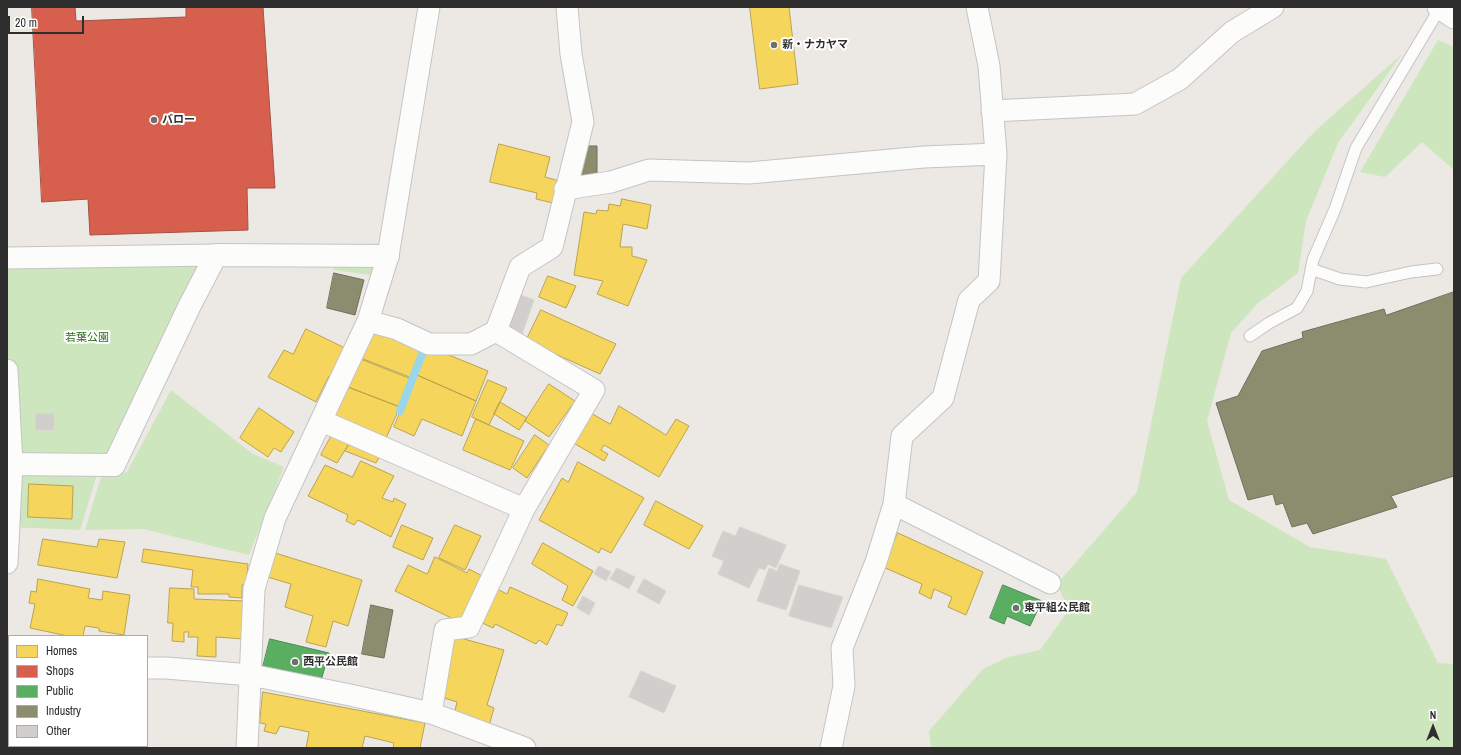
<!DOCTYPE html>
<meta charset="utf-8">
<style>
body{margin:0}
#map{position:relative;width:1461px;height:755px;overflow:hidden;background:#ece8e4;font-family:"Archivo Narrow",sans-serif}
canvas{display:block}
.frame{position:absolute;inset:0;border:8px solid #2e2e2e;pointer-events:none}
.legend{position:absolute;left:8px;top:635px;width:140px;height:112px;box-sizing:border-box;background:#fff;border:1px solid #ababab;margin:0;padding:5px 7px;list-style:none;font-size:12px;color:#2e2e2e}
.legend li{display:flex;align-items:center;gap:8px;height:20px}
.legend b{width:20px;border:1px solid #ababab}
.north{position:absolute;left:1413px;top:707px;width:40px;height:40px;-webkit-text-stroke:3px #fff;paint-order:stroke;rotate:0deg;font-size:11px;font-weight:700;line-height:16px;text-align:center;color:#2e2e2e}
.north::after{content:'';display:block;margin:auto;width:14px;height:18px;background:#2e2e2e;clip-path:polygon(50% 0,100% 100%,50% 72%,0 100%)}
.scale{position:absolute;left:8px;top:16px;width:76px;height:18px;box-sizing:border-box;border:2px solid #2e2e2e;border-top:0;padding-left:5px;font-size:12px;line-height:14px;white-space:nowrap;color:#2e2e2e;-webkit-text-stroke:3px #fff;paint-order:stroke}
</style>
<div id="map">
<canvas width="1461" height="755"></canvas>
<div class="frame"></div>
<ul class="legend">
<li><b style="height:11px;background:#f6d55c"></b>Homes</li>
<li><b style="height:11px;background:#d6604d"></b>Shops</li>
<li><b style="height:11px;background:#5aae61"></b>Public</li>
<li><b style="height:11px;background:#8c8c6e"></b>Industry</li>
<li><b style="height:11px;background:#d1cecb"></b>Other</li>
</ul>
<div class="north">N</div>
<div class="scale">20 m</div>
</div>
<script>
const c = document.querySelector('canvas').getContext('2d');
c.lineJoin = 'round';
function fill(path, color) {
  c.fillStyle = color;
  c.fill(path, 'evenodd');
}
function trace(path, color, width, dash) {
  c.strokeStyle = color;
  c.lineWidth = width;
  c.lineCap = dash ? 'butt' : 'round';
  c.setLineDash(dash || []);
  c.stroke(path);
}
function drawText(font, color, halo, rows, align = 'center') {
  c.font = font + ' "Archivo Narrow","Noto Sans JP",sans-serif';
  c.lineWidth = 4;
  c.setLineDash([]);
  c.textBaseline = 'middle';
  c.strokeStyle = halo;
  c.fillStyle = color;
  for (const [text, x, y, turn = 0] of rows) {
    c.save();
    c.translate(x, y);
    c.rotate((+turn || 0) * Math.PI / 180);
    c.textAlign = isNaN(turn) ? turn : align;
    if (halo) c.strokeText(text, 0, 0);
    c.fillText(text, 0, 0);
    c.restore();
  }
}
fill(new Path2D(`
 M1438,40L1454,47V170L1422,142L1385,177L1360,172Z
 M1402,54L1338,143L1306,221L1298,273L1257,304L1231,333L1207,421L1229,500L1310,547L1386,559L1438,663L1454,664V748H931L929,731L983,669L1008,657L1040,650L1069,610L1057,584L1137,492L1181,278L1315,131Z
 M216,255L114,465H100L80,530L9,527L7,258Z
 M329,255L388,256L378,276L334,270Z
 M171,390L253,454L284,467L249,555L143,529L85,530L101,477L127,472Z`), '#cee6be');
const homes = new Path2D(`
 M750,7H789L798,84L760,89Z
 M499,144L550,157L545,177L563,182L557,204L536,199L537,193L490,182Z
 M622,199L651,205L647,229L623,224L620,247H632V256L647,260L628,306L597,294L603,281L574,275L584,212L596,214L597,210L608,211L609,204L620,206Z
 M548,276L576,286L566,308L539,297Z
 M541,310L616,344L600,374L526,341Z
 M368,323L424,348L412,378L353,355Z
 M306,329L349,350L334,379L329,376L316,402L268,377L284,350L293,354Z
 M427,346L488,371L476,401L417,375Z
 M353,356L411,379L400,407L340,384Z
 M417,375L476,401L462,436L422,419L414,436L394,427Z
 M488,380L507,388L489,425L472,417Z
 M340,384L400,407L386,438L325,416Z
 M549,384L575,401L549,437L525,421Z
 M500,402L527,418L519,430L494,414Z
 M619,406L666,435L676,419L689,426L659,477L604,445L601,450L608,454L604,461L572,442L589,412L610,424Z
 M259,408L294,432L281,452L274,448L268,457L240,438Z
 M476,419L524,441L510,470L463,450Z
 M334,431L352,439L337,463L321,455Z
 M535,435L549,445L527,478L513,468Z
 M352,439L382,452L376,463L345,451Z
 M361,461L394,476L382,498L393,502L394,498L406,504L391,537L358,520L354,525L346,521L348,515L308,496L325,465L352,477Z
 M578,462L644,498L611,553L601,548L599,553L539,520L562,478L568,482Z
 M29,484L73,486L72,519L28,517Z
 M656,501L703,526L689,549L644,525Z
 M402,525L433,538L423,560L393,547Z
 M455,525L481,536L465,570L439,558Z
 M898,533L983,572L966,615L948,607L952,597L934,589L931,599L919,593L922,584L883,567Z
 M43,539L97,547L99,539L125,542L117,578L38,565Z
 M543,543L593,571L573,606L562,600L568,586L532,564Z
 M144,549L248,564L246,585H242V598L229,597V594H198V587H191L193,570L142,562Z
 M272,552L362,580L348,626L333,621L326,647L306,642L313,616L285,607L291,584L264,576Z
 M435,557L467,573L469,569L486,578L464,624L395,591L408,565L427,574Z
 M38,579L90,589L88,598L102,600L103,591L130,595L124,635L99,631V628L85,626L83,636H68L30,628L35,604L29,603L31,591L36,592Z
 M493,587L507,594L510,587L568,613L562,626L557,624L547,645L539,640L536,644L495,624L493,628L478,621Z
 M170,588L194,589V599L245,601L244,639L216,637V657L197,656L198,637H188L189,632H184V642L172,641L173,623H168Z
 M453,636L504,650L487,705L494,708L489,726L454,715L457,702L441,697Z
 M263,692L425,723L420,748H393L394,743L365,736L362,748H306L309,732L280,726L276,734L264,731L266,724L260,723Z
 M24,746H74V748H24Z`);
fill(homes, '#f6d55c');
trace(homes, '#baa34e', 1);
const shops = new Path2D(`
 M32,7H75L76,21L186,17V7H263L275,188H247L248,230L90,235L88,199L42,202Z`);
fill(shops, '#d6604d');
trace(shops, '#a45144', 1);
const public = new Path2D(`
 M1003,585L1042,601L1030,626L1007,616L1004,624L990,618Z
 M270,639L329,653L320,684L262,671Z`);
fill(public, '#5aae61');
trace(public, '#4d8852', 1);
const industry = new Path2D(`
 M580,146H597V179L579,180Z
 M334,273L364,280L355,315L327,308Z
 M1454,292V476L1391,496L1397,507L1313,534L1307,523L1292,527L1283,503L1276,505L1273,494L1248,500L1216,403L1238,396L1262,351L1303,338L1302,332L1384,309L1386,315Z
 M371,605L393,610L384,658L362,654Z`);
fill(industry, '#8c8c6e');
trace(industry, '#70705b', 1);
trace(new Path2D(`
 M400,411L426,344`), '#99d6ec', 8);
const building = new Path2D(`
 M518,294L534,300L522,334L505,328Z
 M36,413L54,414V430H36Z
 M740,527L786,545L776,568L768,564L765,570L759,568L749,588L718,574L724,561L712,556L723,531L735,536Z
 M780,564L800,571L786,610L757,601L769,568L777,571Z
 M599,566L611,572L606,581L594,574Z
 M617,568L635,577L629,589L610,579Z
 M644,579L666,591L659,604L637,592Z
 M799,585L843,597L831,628L789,616Z
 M583,596L595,603L589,615L577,608Z
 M641,671L676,686L664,713L629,697Z`);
fill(building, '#d1cecb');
trace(building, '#d7d4d0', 1);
const lane = new Path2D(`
 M1311,269L1340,279L1366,282L1411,272L1437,269
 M1250,336L1269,323L1297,308L1307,291L1313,260L1335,209L1356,148L1440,8`);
const street = new Path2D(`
 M1438,7L1454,18
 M992,111L1135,104L1180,79L1232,32L1273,7
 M565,189L611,182L649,170L749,173L924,157L996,154L989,66L977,7
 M7,258L216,255
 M496,331L520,267L552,247L583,122L571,54L567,7
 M7,370L12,464L7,563
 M322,421L524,509L594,390L496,331L471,344H429L397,329L368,321
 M894,504L1050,583
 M147,668H166L251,675L350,695L431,713L525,748
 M7,675H9
 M431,713L445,630L469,627L524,509
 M247,748L254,589L275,518L368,321L388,256L429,7
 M831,748L844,686L842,648L876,562L894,504L902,436L943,398L969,300L989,281L996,154`);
const secondary = new Path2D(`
 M7,464L114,465L189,307L216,255L388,256`);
trace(lane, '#c5c4c5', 13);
trace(street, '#c5c4c5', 23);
trace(secondary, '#c5c4c5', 24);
trace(lane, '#fcfcfb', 11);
trace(street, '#fcfcfb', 21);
trace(secondary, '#fcfcfb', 22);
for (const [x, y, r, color] of [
 [774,45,4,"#706f6e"],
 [154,120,4,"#706f6e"],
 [1016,608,4,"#706f6e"],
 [295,662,4,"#706f6e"]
]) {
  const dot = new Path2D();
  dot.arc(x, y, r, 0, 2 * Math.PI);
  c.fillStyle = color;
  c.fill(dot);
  trace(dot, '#fff', 1.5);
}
drawText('bold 11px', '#2e2e2e', '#fff', [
 ["新・ナカヤマ",782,45],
 ["バロー",162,120],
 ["東平組公民館",1024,608],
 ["西平公民館",303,662]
], 'left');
drawText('11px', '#2c6e1b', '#fff', [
 ["若葉公園",87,338]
]);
</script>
